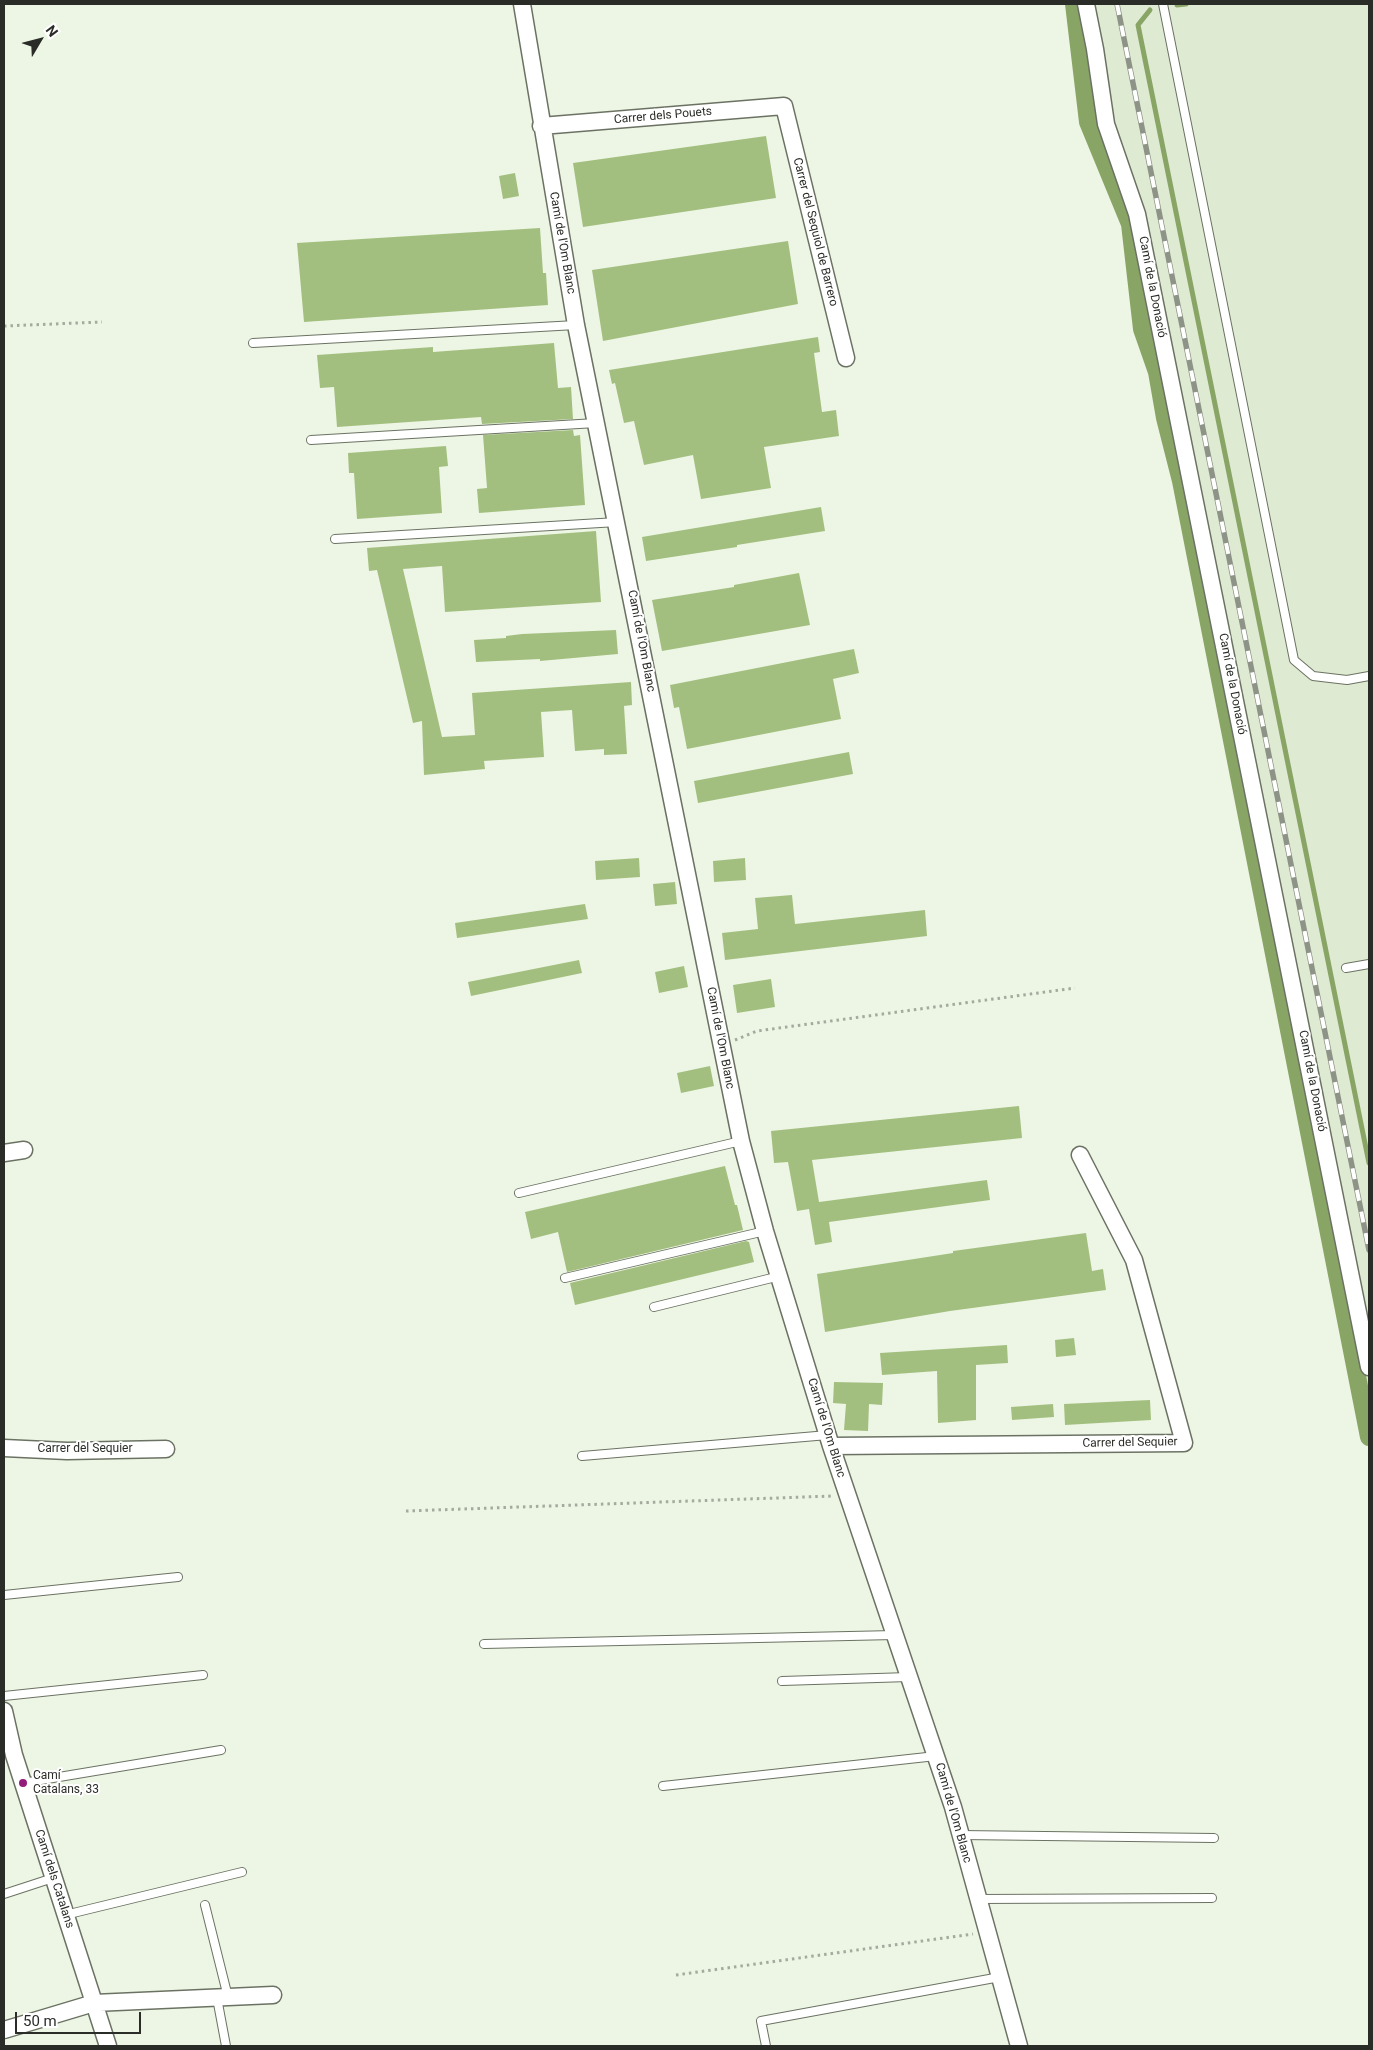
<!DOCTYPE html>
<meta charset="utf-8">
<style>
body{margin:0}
#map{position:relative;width:1373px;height:2050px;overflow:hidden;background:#edf6e4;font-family:Roboto,sans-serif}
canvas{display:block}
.frame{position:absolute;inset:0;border:5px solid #2a2d27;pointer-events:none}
.north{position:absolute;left:15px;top:15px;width:50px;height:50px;-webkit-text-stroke:4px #fff;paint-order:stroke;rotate:53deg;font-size:14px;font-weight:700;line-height:20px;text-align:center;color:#2a2d27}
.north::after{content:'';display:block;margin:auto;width:18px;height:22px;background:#2a2d27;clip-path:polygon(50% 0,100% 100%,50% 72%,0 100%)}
.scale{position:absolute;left:15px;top:2012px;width:126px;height:22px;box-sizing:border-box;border:2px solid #2a2d27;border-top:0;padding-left:6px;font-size:15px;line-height:18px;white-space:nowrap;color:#2a2d27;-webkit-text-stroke:4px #fff;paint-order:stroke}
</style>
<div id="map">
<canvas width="1373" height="2050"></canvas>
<div class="frame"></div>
<div class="north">N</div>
<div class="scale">50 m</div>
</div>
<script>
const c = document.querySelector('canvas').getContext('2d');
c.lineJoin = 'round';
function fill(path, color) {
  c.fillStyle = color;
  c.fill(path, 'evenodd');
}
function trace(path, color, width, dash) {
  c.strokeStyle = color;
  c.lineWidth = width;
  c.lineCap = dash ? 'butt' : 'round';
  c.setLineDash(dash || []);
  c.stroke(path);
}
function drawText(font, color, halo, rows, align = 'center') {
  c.font = font + ' Roboto,sans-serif';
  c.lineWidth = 4;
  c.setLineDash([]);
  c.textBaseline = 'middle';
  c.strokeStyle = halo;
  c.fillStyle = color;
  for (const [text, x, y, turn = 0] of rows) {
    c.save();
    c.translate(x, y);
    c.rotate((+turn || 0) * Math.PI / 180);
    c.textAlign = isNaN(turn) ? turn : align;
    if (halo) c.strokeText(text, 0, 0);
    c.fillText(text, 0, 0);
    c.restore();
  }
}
fill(new Path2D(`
 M1083,4H1369V1392Z`), '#dfead2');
trace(new Path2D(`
 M1177,5L1186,4
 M1150,10L1138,25L1369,1163`), '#89a566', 5);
trace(new Path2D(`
 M1074,4L1088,122L1130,224L1142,329L1157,372L1165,418L1181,481L1369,1437`), '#89a566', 18);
fill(new Path2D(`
 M766,136L776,198L583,227L573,163Z
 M515,173L519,196L503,199L499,176Z
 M540,228L543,273H546L548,305L304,322L297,243Z
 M788,241L798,304L603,341L592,270Z
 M818,337L820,352L814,353L822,412L836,410L839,436L764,447L771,488L701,499L693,455L644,465L634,421L624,423L615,383L612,384L609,370Z
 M554,343L558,388L571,387L573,419L482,424L481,417L337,427L334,387L320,388L317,355L433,347V352Z
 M573,430L574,436L580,435L585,505L479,513L477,489L487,488L483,435Z
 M446,446L448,466L439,467L442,513L357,519L354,473H349L348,453Z
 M821,507L825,531L737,545V547L646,561L642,537Z
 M596,531L601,602L445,612L442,566L403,569L442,737L475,735L472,693L631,682L632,705L624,706L627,754L604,755V749L575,751L572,710L541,712L544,757L484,761L485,769L424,775L422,721L413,723L377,570L369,571L367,548Z
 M799,573L810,625L662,651L652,600L734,587V585Z
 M616,630L618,654L540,661V659L476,662L474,640L506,638V636L522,634Z
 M854,649L859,673L833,679L841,719L687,749L679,707L674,708L670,685Z
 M849,752L853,774L698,803L694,781Z
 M639,858L640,877L596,880L595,861Z
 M745,858L746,880L714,882L713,861Z
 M675,882L677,904L655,906L653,884Z
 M792,895L795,924L925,910L927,936L725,960L722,933L758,929L755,898Z
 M585,904L588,919L457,938L455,923Z
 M579,960L582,973L471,996L468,982Z
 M684,966L688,987L659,993L655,972Z
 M771,979L775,1007L737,1013L733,985Z
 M710,1066L714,1086L681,1093L677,1073Z
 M1019,1106L1022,1138L812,1160L819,1202L987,1180L990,1200L829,1222L832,1242L815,1245L809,1209L797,1211L788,1162L774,1163L771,1131Z
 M725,1166L735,1205H737L743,1230L567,1272L558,1232L531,1239L525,1212Z
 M1086,1233L1092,1271L1103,1269L1106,1290L950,1311L825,1332L817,1274L953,1253V1251Z
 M746,1241L749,1242L754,1262L575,1305L570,1283Z
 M1074,1338L1076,1355L1056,1357L1055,1340Z
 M1007,1345L1008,1363L976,1365V1420L938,1423L937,1371L882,1375L880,1353Z
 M834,1382L883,1383L882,1405L869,1404L868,1431L844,1430L846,1404L833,1403Z
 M1150,1400L1151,1420L1065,1425L1064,1404Z
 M1053,1404L1054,1417L1012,1420L1011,1407Z`), '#a3bf7f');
const lane = new Path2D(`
 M1163,4L1294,660L1313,676L1347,680L1369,676
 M253,343L576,325
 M311,440L596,423
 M335,539L617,522
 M1346,968L1369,964
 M519,1193L741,1141
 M565,1278L765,1231
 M654,1307L780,1276
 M582,1456L828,1435
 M4,1595L178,1577
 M484,1644L895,1635
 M782,1681L909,1677
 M4,1696L203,1675
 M23,1783L221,1750
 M663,1786L936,1756
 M960,1835L1214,1838
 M4,1894L53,1878
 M978,1899L1212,1898
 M205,1905L228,1997
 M65,1915L242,1872
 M217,1998L226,2046
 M766,2046L761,2021L1000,1977`);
const street = new Path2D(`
 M522,4L576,325L741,1141L765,1231L831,1446L953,1807L1019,2046
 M1086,4L1095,49L1106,124L1137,214L1369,1367
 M541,126L784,106L846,358
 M4,1153L24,1150
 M831,1446L1184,1443L1134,1260L1080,1155
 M4,1448L67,1451L166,1449
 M4,1711L14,1755L108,2046
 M4,2030L94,2003L273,1995`);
trace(lane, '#6b7263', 10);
trace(street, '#6b7263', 19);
trace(new Path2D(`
 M4,326L102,322
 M735,1040L757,1031L1075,988
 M406,1511L833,1496
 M676,1975L973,1934`), '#a4aa9d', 3, [2.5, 4]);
trace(lane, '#fff', 8);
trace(street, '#fff', 16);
const rail = new Path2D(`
 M1117,4L1369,1250`);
trace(rail, '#8d9387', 5.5);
trace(rail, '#fff', 4, [11]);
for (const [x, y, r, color] of [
 [23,1783,5,"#931d7b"]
]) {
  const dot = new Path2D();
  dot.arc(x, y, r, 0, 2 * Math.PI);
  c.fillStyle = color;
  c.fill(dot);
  trace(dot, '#fff', 2);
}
drawText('12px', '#2a2d27', '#fff', [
 ["Carrer dels Pouets",663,116,-5],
 ["Carrer del Sequiol de Barrero",815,232,76],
 ["Camí de l'Om Blanc",562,243,80],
 ["Camí de la Donació",1152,287,79],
 ["Camí de l'Om Blanc",641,641,79],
 ["Camí de la Donació",1232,684,79],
 ["Camí de l'Om Blanc",720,1038,79],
 ["Camí de la Donació",1312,1081,79],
 ["Camí de l'Om Blanc",826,1428,73],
 ["Carrer del Sequier",1130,1443,-1],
 ["Carrer del Sequier",85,1449],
 ["Camí de l'Om Blanc",953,1813,74],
 ["Camí dels Catalans",54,1879,72]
]);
drawText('12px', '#2a2d27', '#fff', [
 ["Camí",33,1776],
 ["Catalans, 33",33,1790]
], 'left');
</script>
